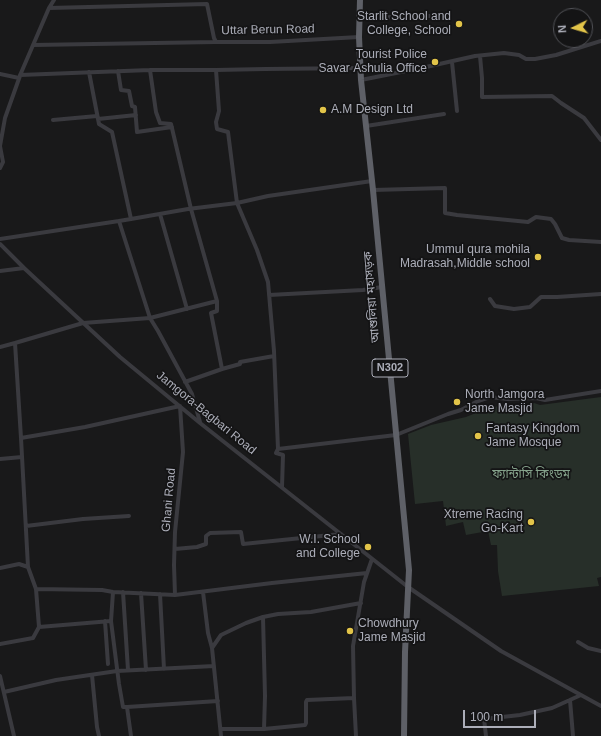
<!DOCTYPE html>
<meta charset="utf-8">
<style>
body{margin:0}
#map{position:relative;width:601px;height:736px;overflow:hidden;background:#19191a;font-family:Helvetica,sans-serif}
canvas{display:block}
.north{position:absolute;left:553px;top:8px;width:40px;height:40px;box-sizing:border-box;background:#141415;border:1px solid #515257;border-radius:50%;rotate:265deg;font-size:11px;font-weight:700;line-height:16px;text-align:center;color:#acaeb9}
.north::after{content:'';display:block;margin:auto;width:14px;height:18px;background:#e2c449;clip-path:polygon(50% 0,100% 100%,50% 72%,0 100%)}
.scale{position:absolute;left:463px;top:710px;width:73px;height:18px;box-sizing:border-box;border:2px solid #acaeb9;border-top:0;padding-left:5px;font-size:12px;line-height:14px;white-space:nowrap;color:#acaeb9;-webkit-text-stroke:3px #141415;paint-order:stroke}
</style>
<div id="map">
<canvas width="601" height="736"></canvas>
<div class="north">N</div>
<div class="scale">100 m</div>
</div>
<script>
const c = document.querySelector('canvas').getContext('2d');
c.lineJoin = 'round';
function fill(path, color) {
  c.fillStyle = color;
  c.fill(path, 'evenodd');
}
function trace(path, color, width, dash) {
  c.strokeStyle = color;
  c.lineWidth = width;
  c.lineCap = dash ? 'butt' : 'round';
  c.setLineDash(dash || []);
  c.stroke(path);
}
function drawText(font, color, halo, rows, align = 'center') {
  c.font = font + ' Helvetica,"Noto Sans Bengali",sans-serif';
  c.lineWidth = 3.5;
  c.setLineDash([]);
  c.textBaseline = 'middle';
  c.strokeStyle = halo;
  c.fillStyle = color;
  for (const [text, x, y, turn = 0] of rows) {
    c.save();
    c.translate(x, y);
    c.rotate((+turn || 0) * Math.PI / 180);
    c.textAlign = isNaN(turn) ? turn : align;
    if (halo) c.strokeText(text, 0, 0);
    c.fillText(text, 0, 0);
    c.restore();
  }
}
fill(new Path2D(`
 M601,397V577L597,578L599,586L502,596L498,571L497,545H491L488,531L466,535L463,522L446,526L443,501L415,504L408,434L431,425L466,417L491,407L534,403L540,405Z`), '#272f29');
trace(new Path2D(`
 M54,0L49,8L207,4L214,38L216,42H270L359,37
 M360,18L430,16
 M33,45L216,42
 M480,56L482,78V97L552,96L561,103L584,118L601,140
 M452,62L457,111
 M118,71L121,90L129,91L132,106L135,107L137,132L172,127
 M89,72L99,124L112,132L131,219L119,221L150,318L158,331L192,394L200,422
 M0,74L19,78
 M20,75L150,70H216
 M361,80L426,67L475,56L504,53L519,55L526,59H535L556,55L601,41
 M98,119L136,115
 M53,120L97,116
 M366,126L444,114
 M0,168L3,162L0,146L5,118L21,73L49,8
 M373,190L445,188V213L457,215L528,222L536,217L551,219L555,224L562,238L569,240L601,242
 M160,214L187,309
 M131,219L188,209L237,203L268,196L372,181
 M0,239L119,221
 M0,244L24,268L120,357L200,423L408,587L501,651L601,706
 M0,271L24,268
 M269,295L363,290L382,287
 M490,299L495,306L514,309L530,307L541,297H557L601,294
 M217,301V311L211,313L222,369
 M0,347L15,343
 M185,382L222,369L240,364V362L274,356
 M21,438L15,343L83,323L150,318L217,301L191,209L171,124L160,123L156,112L150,70
 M278,449L396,435L448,414L461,410L478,401L490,397L508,399L536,398L545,400L601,391
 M0,459L22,457
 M282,487L283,455L276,453L278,449L274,351L268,282L257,250L237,203L228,132L217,129L216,122L219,111L216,70L265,69L361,68
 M26,526L83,519L129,516
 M175,549L197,547L206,544V536L210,533L241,532L243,544L341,534
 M28,567L21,438L85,427L180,406L183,452L175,532L174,565L175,595
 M0,568L19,564L28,567L36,589L102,590L113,592L175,595L272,583L367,573
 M113,592L111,621L119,684L123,707H127L131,736
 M123,592L128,670
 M203,592L208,633L212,648
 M141,593L146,670
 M160,594L164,669
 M263,617L265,696L264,729
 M105,621L108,664
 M39,627L111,621
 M578,642L588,648L601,651
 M0,644L33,638L39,627L36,589
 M92,675L97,727L99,736
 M0,676L14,736
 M4,692L56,680L117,671L214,666
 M570,700L573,736
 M127,707L218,701
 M221,729H264L305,725L306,723V702L307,700L354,698
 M221,736L212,648L221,635L246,623L263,617L278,614L311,612L361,603
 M356,736L354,698L353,646L364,582L372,559
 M486,736L484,719L520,715L552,708L581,695`), '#3a3a3f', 4);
trace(new Path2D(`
 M360,0L359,37L361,80L373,190L409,570L405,652L404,736`), '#5e6067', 6);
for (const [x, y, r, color] of [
 [459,24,4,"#e2c449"],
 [435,62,4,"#e2c449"],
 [323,110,4,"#e2c449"],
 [538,257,4,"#e2c449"],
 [457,402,4,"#e2c449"],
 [478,436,4,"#e2c449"],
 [531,522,4,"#e2c449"],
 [368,547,4,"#e2c449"],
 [350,631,4,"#e2c449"]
]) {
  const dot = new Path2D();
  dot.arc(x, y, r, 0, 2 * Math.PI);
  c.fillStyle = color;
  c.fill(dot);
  trace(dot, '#141415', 1.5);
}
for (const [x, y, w] of [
 [390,368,36]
]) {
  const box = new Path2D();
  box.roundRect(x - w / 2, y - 9, w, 18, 3);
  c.fillStyle = '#141415';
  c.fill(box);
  trace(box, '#acaeb9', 1);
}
drawText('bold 11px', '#acaeb9', null, [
 ["N302",390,368]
]);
drawText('12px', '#acaeb9', '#141415', [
 ["Starlit School and",451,17],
 ["College, School",451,31],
 ["Tourist Police",427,55],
 ["Savar Ashulia Office",427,69],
 ["A.M Design Ltd",331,110,"left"],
 ["Ummul qura mohila",530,250],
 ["Madrasah,Middle school",530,264],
 ["North Jamgora",465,395,"left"],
 ["Jame Masjid",465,409,"left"],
 ["Fantasy Kingdom",486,429,"left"],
 ["Jame Mosque",486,443,"left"],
 ["Xtreme Racing",523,515],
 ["Go-Kart",523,529],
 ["W.I. School",360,540],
 ["and College",360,554],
 ["Chowdhury",358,624,"left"],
 ["Jame Masjid",358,638,"left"]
], 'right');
drawText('12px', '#acaeb9', '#141415', [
 ["Uttar Berun Road",268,30,-1],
 ["আশুলিয়া মহাসড়ক",372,297,-95],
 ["Jamgora-Bagbari Road",206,413,39],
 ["Ghani Road",169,500,-85]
]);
drawText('12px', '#85a28b', '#141415', [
 ["ফ্যান্টাসি কিংডম",531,475]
]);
</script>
